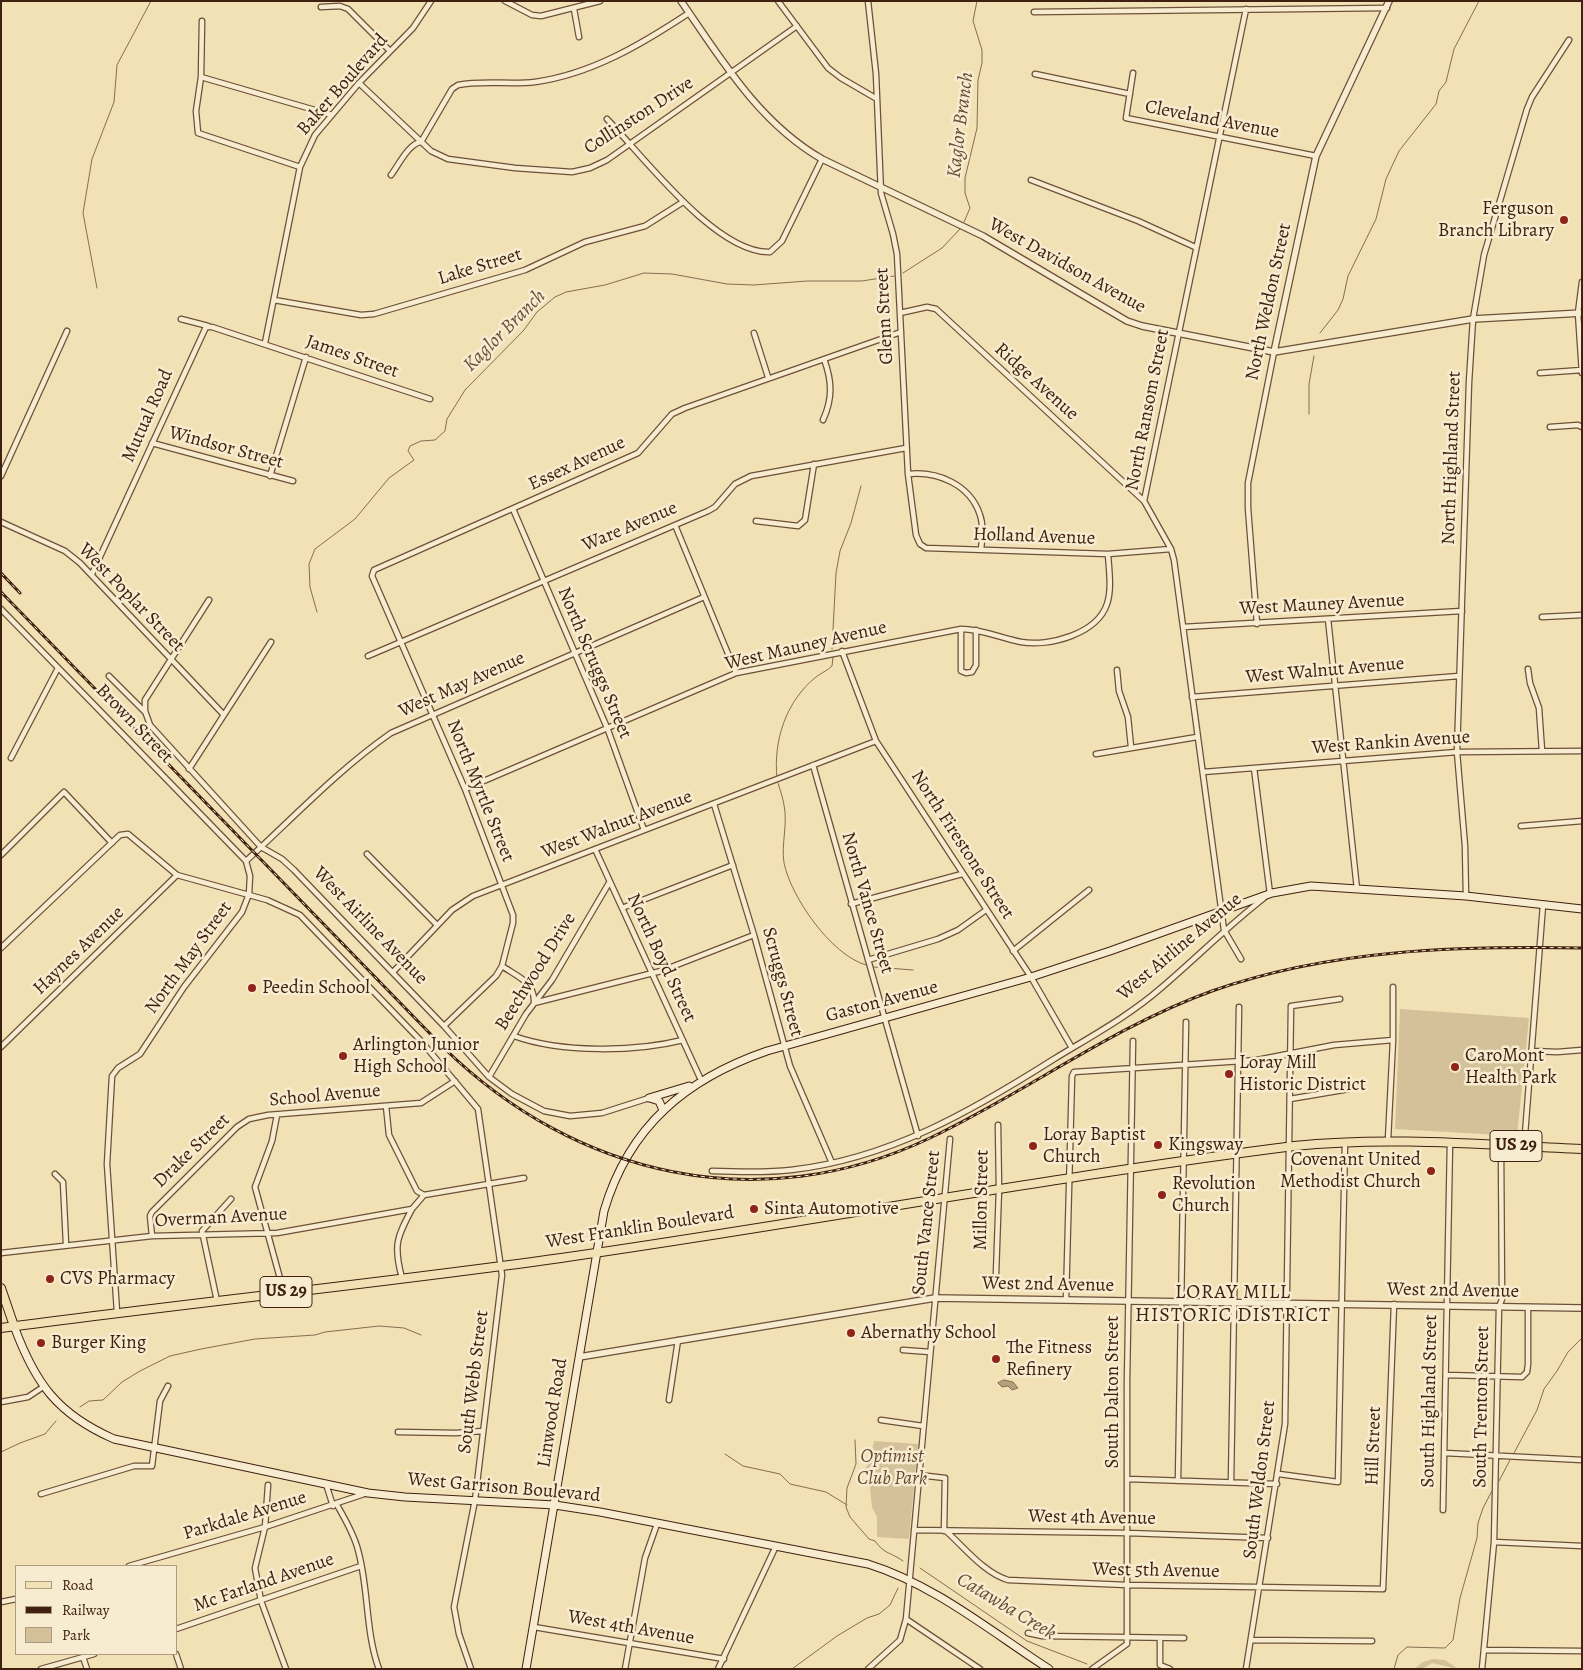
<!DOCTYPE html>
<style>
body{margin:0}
#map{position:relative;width:1583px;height:1670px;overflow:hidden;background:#f2e1b5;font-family:Alegreya,serif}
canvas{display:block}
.frame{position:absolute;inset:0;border:2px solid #402010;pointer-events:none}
.legend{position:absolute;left:15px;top:1565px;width:162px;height:90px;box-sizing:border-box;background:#f7eccf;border:1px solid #ae9a83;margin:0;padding:6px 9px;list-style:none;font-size:15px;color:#402010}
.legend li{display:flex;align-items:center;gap:10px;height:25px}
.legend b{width:25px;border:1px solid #ae9a83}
</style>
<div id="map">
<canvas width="1583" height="1670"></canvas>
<div class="frame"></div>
<ul class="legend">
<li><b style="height:6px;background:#f2e1b5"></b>Road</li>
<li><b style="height:6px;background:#402010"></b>Railway</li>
<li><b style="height:14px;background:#d4c099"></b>Park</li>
</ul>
</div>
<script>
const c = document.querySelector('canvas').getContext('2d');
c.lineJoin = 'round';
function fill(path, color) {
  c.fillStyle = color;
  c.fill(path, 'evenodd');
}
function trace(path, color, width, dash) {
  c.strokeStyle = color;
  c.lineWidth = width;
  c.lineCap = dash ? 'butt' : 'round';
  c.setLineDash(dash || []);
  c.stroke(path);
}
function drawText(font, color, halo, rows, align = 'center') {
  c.font = font + ' Alegreya,serif';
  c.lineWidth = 5;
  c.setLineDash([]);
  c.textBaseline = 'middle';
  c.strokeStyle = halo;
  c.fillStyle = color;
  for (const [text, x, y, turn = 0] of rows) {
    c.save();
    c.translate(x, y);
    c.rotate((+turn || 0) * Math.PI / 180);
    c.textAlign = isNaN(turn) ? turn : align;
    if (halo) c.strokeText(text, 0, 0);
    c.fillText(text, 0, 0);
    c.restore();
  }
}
fill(new Path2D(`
 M1400,1009L1529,1018L1517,1136L1395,1129Z
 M874,1441L918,1444L909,1539L877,1537V1517L872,1507L869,1479L865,1470L871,1457Z
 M1433,1659L1445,1660L1458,1669L1432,1663L1422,1669H1414L1423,1662Z`), '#d4c099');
const water = new Path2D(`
 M1004,1380L1013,1382L1018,1388L1012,1390L1008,1386L1002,1387L998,1383Z`);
fill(water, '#b59f7d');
trace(water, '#866c51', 1);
trace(new Path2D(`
 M964,222L970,208L965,193V178L977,128L978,80L982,63V50L973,21L977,1
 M903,273L942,248L960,229
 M97,288L83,213L92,159L114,102L117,65L151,1
 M1320,333L1338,310L1343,299L1348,276L1376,219L1386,179L1399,151L1436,104L1439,91L1446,82L1454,49L1479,1
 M1309,414V384L1314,356
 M317,612L310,587L309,564L315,549L355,519L389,478L414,460L408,451L410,446L421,441L435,440L445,431L447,419L465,390L524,330L537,312L555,297L566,292L605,285L644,273L672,274L727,284L754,285L807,281H862L894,276
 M832,649L836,573L840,551L851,523L861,486
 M777,778C773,741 786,701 816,677C821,673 827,671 832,666L833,657
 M778,783C780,790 783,798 784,805C788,824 781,844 784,863C791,897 831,955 866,965
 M874,967L913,970
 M80,1407L89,1401L103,1400L122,1382L140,1371L170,1356L201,1349L255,1339L315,1335L325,1332L379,1326L404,1328L421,1335
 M855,1440L856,1464L847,1488L846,1507L850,1517L869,1539L875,1541C885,1555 891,1552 903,1561
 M1,1452L20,1443L45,1434L56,1421
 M1514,1453L1537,1410L1544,1389L1557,1371L1568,1352L1582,1338
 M725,1454L743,1466L780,1474L790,1484L826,1492L847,1505
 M1499,1481L1510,1460
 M920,1568L1027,1641L1087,1664
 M792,1669L837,1636L867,1618L879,1614L890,1605L898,1588
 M1394,1669L1398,1655L1407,1647L1445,1648L1453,1640L1460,1598L1477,1538L1478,1523L1483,1508L1492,1491`), '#866c51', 1);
const minor = new Path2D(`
 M505,1L532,15L541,16L600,1
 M778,1L828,68L841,78L877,99
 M868,1L876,74L881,193L893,234L897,254L908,474L916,535L920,544L926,548L1108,554L1171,549
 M321,7L340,6L348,9L390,51
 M574,9L579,37
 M1034,12L1387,8
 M202,21L201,77L196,111L198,133L300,167
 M1133,73L1126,118L1316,156
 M1035,74L1130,94
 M201,77L332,115
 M359,83L431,151L448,159L515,168L572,172L590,168L607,160L797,26
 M607,119C643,156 716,254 770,252L782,241L822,159
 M391,175C398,166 409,143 421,142L452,89L458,85C483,80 510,85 535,82C592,74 642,44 689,13
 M1031,180L1138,221L1195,247
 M1582,282L1578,313L1582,373
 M274,300L361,315L374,314L525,270L585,242L645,226L683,202
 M900,313L927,307L936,309L1144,501
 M181,319L208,326
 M754,333L768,377
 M265,343L300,167L315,135L359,83L413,28L431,1
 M1540,373L1582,370
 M823,420C833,398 832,381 824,359
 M1550,427L1578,425L1582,427
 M152,443L293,481
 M908,474C937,471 970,484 980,515C984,526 982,539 981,550
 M1,476L67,331
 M270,476L306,357
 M513,509L608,730L644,830
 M756,521L798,526L805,520L814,464
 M1,522L65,551L80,563L224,715
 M675,525L736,673
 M92,574L206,327H212L430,399
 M209,600L145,700V711L150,725L261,847L282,859L294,870L444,1026L489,1077L512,1094L544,1111L570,1116L602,1113L649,1098
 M1,609L246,861L250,876L249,894L242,912L184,987L140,1054L118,1068L112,1076L107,1164L117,1312
 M1542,617L1582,615
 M1328,619L1357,889
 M1257,624L1248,508V483L1274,352
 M1183,627L1462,611
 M961,629V671L966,673L972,672L976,665V630
 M842,651L876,741L1031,977L1072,1048
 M368,656L708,511L715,507L735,484L751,476L906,448
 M1528,669L1530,683L1539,708L1542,751
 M1117,670L1119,691L1128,717L1131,747
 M109,676L145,712
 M1192,697L1459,676
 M1096,754L1197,737
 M11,758L58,668
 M813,765L918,1136
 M1254,768L1270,894
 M189,769L271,642
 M1203,772L1457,752L1582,751
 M465,789L736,673L961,629C982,629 1000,638 1021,642C1049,647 1097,634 1107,604C1112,589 1109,570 1108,554
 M714,804L754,935L790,1066L832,1163
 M1521,826L1582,821
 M595,849L701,1080
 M367,854L437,925
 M1,855L64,792L112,843
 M246,861C293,818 338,770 391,733L704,597
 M1466,896L1465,846L1457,752L1469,382L1473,319L1484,255L1527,109L1532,97L1569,40
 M851,904L962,874
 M622,908L733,865
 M1,948L120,835L128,834L177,875L267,900L300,915L421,1041L478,1109L502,1275L475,1500L454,1607L459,1634L471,1669
 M1013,951L1089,890
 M1241,959L1224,930L1174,560L1171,549L1144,501L1246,9
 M868,960L938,939L958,930L986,910
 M502,966C518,977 535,982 534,1003L661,971L754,935
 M393,972L452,910L473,896L876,741
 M444,1026L496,976L502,966L513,923V915L465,789L372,576L374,570L638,453L672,414L685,408L901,332
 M514,1036C561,1053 635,1052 683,1040
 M1,1047L177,875
 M1533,1051L1557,1052L1582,1050
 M489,1077L526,1014L552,980L609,883
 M1290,1099L1349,1089
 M386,1106L389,1135L417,1191L424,1195
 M277,1115L272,1141L255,1187L284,1293
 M1388,1140L1393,1040V987
 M1524,1147L1543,905
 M712,1171C738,1172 765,1173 791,1170C889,1159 972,1111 1054,1059C1090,1037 1129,1016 1161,988C1196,958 1228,926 1264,898
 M55,1174L63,1182L66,1244
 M152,1236L150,1216L152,1212L237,1127L249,1119L268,1115L421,1103L455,1081
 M1,1253L152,1236L277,1233L412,1209L424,1195L524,1178
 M996,1274L999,1189L998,1125
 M402,1278C393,1245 397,1237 412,1209
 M1066,1300L1072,1076L1074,1072L1257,1060L1334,1045L1393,1040
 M217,1301L202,1231L231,1199
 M903,1350L930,1352
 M1446,1375L1522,1377L1527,1372L1528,1364V1307
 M669,1400L678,1340
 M1,1402L28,1397L43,1387
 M881,1420L923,1426
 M398,1432L456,1433L483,1431
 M1445,1453L1582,1460
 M1279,1474L1338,1482L1345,1142
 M919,1475L945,1478L944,1531
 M1128,1479L1277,1484
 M1178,1481L1186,1022
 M1231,1482L1239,1007
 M326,1484L333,1506
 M268,1485L265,1527L255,1568L261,1601L286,1669
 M41,1494L134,1466H152L160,1401L168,1386
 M337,1505C345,1519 354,1534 358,1550C369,1589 365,1631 379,1669
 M1443,1510L1450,1143
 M914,1530L1128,1533L1268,1538
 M946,1531C964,1547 984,1573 1008,1580L1127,1585L1383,1589L1394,1304
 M1494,1542L1582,1546
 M129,1566L265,1527L367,1493
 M1,1602L16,1599
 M906,1619L980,1669
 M534,1627L724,1659
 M176,1629L361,1566
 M1028,1633L1042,1636L1184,1638
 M1160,1638V1665L1170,1669
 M1251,1640L1372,1641
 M1484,1650L1582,1651
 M176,1654L181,1669
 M83,1657L87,1669
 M41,1669L94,1654
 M625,1669L645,1558L657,1524
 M718,1669L776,1546
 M868,1669L900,1640L906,1619L950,1139
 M1092,1669L1127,1644V1382L1133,1041
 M1246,1669L1285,1424L1291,1006L1340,999
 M1482,1669L1494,1542L1499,1307L1502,1299L1501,1146`);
const tertiary = new Path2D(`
 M681,1C721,59 759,123 822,159L983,236L1127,321L1142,326L1274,352L1473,319L1582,313
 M1274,352L1316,156L1389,1
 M579,1357L935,1298L1582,1308`);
const secondary = new Path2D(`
 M649,1098L689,1086
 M650,1098L659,1101L663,1110
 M14,1326C35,1383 57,1414 114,1439L368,1493L405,1497L555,1505L600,1512L868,1564C935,1585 990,1631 1049,1669
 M526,1669L604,1211C629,1126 686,1079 767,1051L1031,977L1110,951L1272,893L1311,886L1466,896L1582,909`);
const primary = new Path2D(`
 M1,1288L14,1326
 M1,1328C188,1303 375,1284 561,1258C806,1223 1049,1177 1294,1146C1390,1136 1486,1145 1582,1149`);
trace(minor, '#6c5039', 7);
trace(tertiary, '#6c5039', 8);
trace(secondary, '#402010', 9);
trace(primary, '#402010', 10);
trace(minor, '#f7eccf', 4.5);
trace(tertiary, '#f7eccf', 5.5);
trace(secondary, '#f7eccf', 7);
trace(primary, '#f2e1b5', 8);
const rail = new Path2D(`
 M1,573L20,593
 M1,592L444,1048C576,1177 760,1219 930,1138C1025,1093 1112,1027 1212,991C1331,949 1457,946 1582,948`);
trace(rail, '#402010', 3);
trace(rail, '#f7eccf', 1, [4]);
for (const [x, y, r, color] of [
 [1564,220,5,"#8f2418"],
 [252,988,5,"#8f2418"],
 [343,1056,5,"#8f2418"],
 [1455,1067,5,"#8f2418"],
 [1229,1074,5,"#8f2418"],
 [1158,1145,5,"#8f2418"],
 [1033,1146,5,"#8f2418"],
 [1431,1171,5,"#8f2418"],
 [1162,1195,5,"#8f2418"],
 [754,1209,5,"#8f2418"],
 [50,1279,5,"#8f2418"],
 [851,1333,5,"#8f2418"],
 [41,1343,5,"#8f2418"],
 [996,1359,5,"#8f2418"]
]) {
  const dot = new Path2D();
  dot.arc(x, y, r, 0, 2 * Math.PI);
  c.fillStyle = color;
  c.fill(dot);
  trace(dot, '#f7eccf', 2);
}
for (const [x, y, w] of [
 [1516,1146,52],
 [286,1292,52]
]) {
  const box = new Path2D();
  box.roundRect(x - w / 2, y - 15.5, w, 31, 4);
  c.fillStyle = '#f7eccf';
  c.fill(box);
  trace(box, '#402010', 1);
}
drawText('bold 18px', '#402010', null, [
 ["US 29",1516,1146],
 ["US 29",286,1292]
]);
drawText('19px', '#402010', '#f7eccf', [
 ["Baker Boulevard",343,85,-49],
 ["Collinston Drive",639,116,-33],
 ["Cleveland Avenue",1212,120,11],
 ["West Davidson Avenue",1067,266,29],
 ["Lake Street",480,267,-17],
 ["North Weldon Street",1269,302,-78],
 ["Glenn Street",885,316,-93],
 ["James Street",352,357,19],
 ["Ridge Avenue",1036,382,42],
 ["North Ransom Street",1148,410,-79],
 ["Mutual Road",148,416,-66],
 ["Windsor Street",226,448,15],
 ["North Highland Street",1452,458,-88],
 ["Essex Avenue",577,464,-25],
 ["Ware Avenue",630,527,-23],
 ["Holland Avenue",1034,537,2],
 ["West Poplar Street",131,598,46],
 ["West Mauney Avenue",1322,605,-3],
 ["West Mauney Avenue",806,646,-13],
 ["North Scruggs Street",594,663,67],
 ["West Walnut Avenue",1325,671,-5],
 ["West May Avenue",462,685,-24],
 ["Brown Street",134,724,46],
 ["West Rankin Avenue",1391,743,-4],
 ["North Myrtle Street",480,791,68],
 ["West Walnut Avenue",617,825,-21],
 ["North Firestone Street",962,845,57],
 ["North Vance Street",867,903,74],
 ["West Airline Avenue",370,926,46],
 ["West Airline Avenue",1180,947,-40],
 ["Haynes Avenue",79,951,-44],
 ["North May Street",189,958,-54],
 ["North Boyd Street",661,958,65],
 ["Beechwood Drive",536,972,-58],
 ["Scruggs Street",782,982,75],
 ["Gaston Avenue",882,1002,-15],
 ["School Avenue",325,1096,-5],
 ["Drake Street",192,1151,-44],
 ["Millon Street",982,1200,-89],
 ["Overman Avenue",221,1218,-3],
 ["South Vance Street",927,1223,-84],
 ["West Franklin Boulevard",640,1228,-9],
 ["West 2nd Avenue",1048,1285,1],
 ["West 2nd Avenue",1453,1291,1],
 ["South Webb Street",474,1382,-83],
 ["South Dalton Street",1113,1392,-90],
 ["South Highland Street",1430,1401,-89],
 ["South Trenton Street",1482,1407,-89],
 ["Linwood Road",553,1413,-81],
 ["Hill Street",1374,1446,-88],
 ["South Weldon Street",1260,1480,-83],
 ["West Garrison Boulevard",504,1488,5],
 ["Parkdale Avenue",245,1516,-17],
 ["West 4th Avenue",1092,1518,1],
 ["West 5th Avenue",1156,1571,1],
 ["Mc Farland Avenue",264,1583,-19],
 ["West 4th Avenue",631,1628,10]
]);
drawText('19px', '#402010', '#f7eccf', [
 ["Ferguson",1554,209,"right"],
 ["Branch Library",1554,231,"right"],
 ["Peedin School",262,988],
 ["Arlington Junior",353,1045],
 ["High School",353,1067],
 ["CaroMont",1465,1056],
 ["Health Park",1465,1078],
 ["Loray Mill",1239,1063],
 ["Historic District",1239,1085],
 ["Loray Baptist",1043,1135],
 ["Church",1043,1157],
 ["Kingsway",1168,1145],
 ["Covenant United",1421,1160,"right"],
 ["Methodist Church",1421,1182,"right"],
 ["Revolution",1172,1184],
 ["Church",1172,1206],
 ["Sinta Automotive",764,1209],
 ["CVS Pharmacy",60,1279],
 ["Abernathy School",861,1333],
 ["Burger King",51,1343],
 ["The Fitness",1006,1348],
 ["Refinery",1006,1370]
], 'left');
drawText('italic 19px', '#654832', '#f7eccf', [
 ["Optimist",892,1457],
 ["Club Park",892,1479]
]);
drawText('italic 20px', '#694c36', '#f7eccf', [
 ["Kaglor Branch",961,125,-83],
 ["Kaglor Branch",505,331,-45],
 ["Catawba Creek",1006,1607,31]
]);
c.letterSpacing = '1px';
drawText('20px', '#402010', '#f7eccf', [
 ["LORAY MILL",1233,1293],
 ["HISTORIC DISTRICT",1233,1316]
]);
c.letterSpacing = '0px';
</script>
